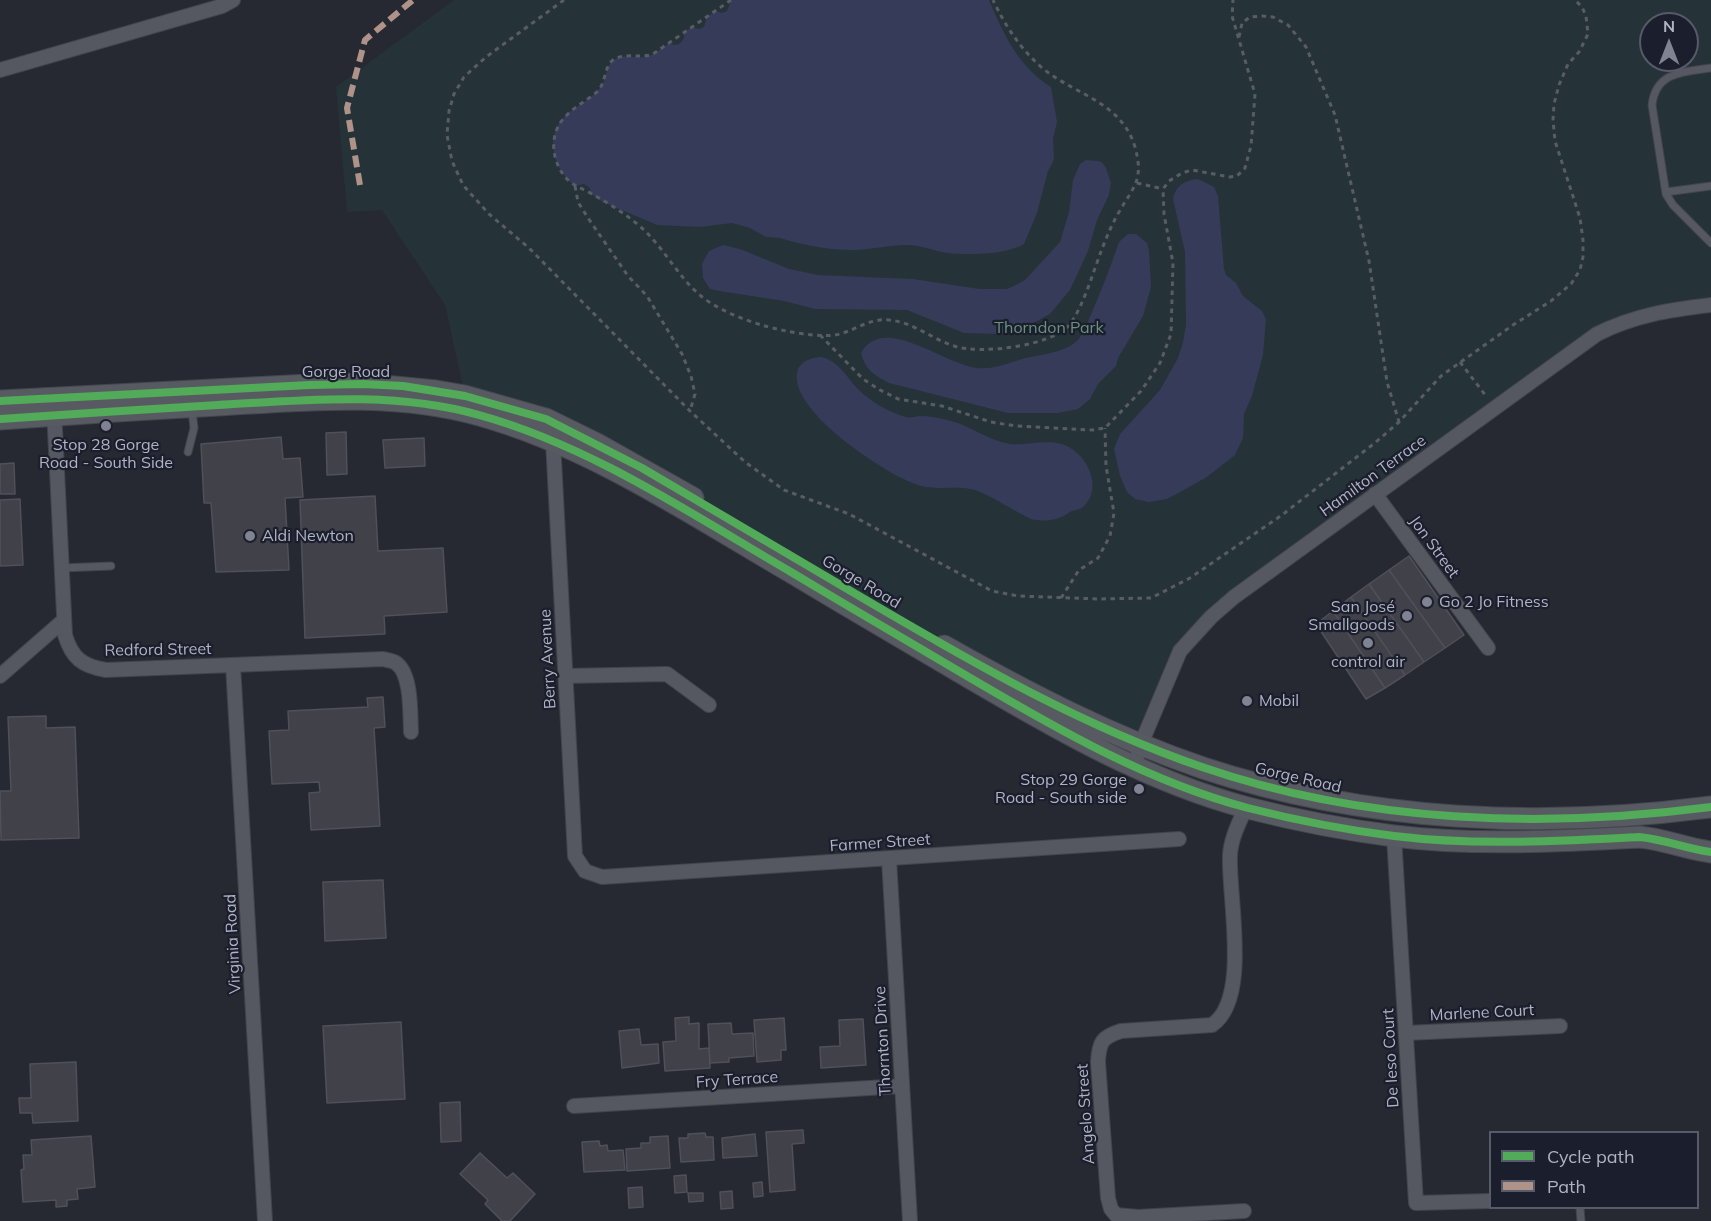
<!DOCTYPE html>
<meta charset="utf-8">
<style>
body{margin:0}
#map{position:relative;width:1711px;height:1221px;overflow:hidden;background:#272932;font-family:Mulish,sans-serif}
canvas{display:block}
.legend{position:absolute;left:1489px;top:1131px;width:210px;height:78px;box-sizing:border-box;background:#1b1e2c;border:2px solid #575a69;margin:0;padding:8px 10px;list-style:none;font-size:18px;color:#b0b3c4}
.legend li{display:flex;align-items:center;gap:12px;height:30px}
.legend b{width:30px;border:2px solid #575a69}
.north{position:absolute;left:1639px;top:12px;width:60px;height:60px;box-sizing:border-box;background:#1b1e2c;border:2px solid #575a69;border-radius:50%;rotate:0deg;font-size:16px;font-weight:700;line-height:24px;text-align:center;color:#b0b3c4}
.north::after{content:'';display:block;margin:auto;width:21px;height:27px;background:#808391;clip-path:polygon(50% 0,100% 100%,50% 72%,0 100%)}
</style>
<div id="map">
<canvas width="1711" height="1221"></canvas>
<ul class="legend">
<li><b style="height:8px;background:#51ab58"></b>Cycle path</li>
<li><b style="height:8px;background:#af9288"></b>Path</li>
</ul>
<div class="north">N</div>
</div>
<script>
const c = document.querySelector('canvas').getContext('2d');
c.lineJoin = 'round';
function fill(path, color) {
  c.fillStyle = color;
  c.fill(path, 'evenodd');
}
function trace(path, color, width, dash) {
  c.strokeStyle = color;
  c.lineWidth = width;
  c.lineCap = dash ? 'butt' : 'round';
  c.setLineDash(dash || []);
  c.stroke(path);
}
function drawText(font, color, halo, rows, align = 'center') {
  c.font = font + ' Mulish,sans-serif';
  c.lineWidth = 4.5;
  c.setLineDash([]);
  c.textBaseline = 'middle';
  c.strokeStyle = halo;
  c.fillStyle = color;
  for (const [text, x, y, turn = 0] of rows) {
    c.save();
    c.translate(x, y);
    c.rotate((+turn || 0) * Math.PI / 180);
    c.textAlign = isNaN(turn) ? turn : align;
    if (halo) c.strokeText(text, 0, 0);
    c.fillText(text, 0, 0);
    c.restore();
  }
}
fill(new Path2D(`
 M454,0H1711V305L1616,324L1197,632L1141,744L1024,691L642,468L465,396L445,305L382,210L347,212L336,87ZM1651,24H1687V60H1651Z`), '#253238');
fill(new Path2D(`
 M731,0H989C1004,35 1018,66 1051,87L1057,122L1053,139L1054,160L1048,171L1037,213L1024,244C1006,255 968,255 947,253C934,251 921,245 907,245C890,245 874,249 857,250C831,251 804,245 780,238L766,237L750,228L732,223L700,227L657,225L603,202L591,194L590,188L584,184L575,186C554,170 544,138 564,117C575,106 591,100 600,88C608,79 604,67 614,60C623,53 635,59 645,57C654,55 662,48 669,43C676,47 682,44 684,37V32L692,27L699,29L704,27L707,17L715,11L722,13L727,11Z
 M1086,160L1098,161L1102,162L1106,168L1111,183L1109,195L1097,220L1088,251L1070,290L1050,314L1024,328L997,334L964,333L907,310L815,309L784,301L719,291L710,289L703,278L702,264L709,251L723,245L740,249L789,269L818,275L913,279L980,289H1006L1012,287L1025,280L1060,242L1069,212L1073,180L1080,164Z
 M1198,179L1214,187L1218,196L1224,269L1226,275L1236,283L1243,296L1262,311L1266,319L1263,355L1252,396L1244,414L1243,438L1235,455L1207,477L1182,491L1167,499L1149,502L1135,499L1127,492L1120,476L1114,449L1120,434L1160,390L1178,358L1183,342L1186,325L1185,252L1173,199C1175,186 1185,180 1198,179Z
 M1128,234H1136L1147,243L1149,250L1151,287L1143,316L1118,358L1116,366L1098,384L1090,399L1078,409L1058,413H1008L889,383C873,374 866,371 861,353C883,313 943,364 977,368C997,370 1013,360 1031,357C1046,354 1067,351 1078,340C1083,334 1086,326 1089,319C1100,294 1110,268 1119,242Z
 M822,357C841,363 846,377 859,390C871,402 889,412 906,417C911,418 915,417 919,416C930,416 941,418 951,421C971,426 989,441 1010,444C1030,446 1054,436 1072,449C1090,461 1102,490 1083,507C1079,510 1074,510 1070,512C1058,521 1045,522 1031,519C1014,511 995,498 978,491C958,484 935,492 915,484C884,473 790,411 797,373C799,361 813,357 822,357Z`), '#353b59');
const building = new Path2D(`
 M346,432L347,474L327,475L326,433Z
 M281,437L283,459L300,458L303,497L285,498L289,570L216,572L211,503H204L201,444Z
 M424,438L425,466L385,468L383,440Z
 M14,463L15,494H0V464Z
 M375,496L378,551L443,548L447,612L384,616L385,634L305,638L300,500Z
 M20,499L23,565L0,566V500Z
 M1409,556L1464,635L1445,648L1389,570Z
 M1389,570L1445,648L1424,662L1369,584Z
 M1369,584L1424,662L1405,675L1351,597Z
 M1351,597L1405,675L1385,688L1333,611Z
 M1333,611L1385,688L1366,699L1316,624Z
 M383,697L385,727L374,728L380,826L311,830L309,793L320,792L319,782L272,784L269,731L289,730L288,711L368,707L367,698Z
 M46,716V728L75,727L79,838L1,840L0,791H11L8,717Z
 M383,880L386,938L325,941L323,882Z
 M689,1017V1024L699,1023V1049L709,1048L710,1068L665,1071L663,1042L676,1041L675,1018Z
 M784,1018L786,1050H781V1060L757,1062L754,1020Z
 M863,1019L866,1065L821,1068L820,1047L840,1046L839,1020Z
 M401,1022L405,1099L327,1103L323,1026Z
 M731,1023L732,1034L753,1033L754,1056L729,1058V1062L710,1063L708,1024Z
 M639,1029L641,1045L658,1044L659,1063L622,1068L619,1031Z
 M76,1062L78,1121L33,1123L32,1113H20L19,1098H31L30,1064Z
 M460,1102L461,1141L441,1142L440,1103Z
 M803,1130L804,1143L792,1144L795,1190L770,1192L766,1132Z
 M705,1133L706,1137H713L714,1160L681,1162L679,1138H688V1134Z
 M755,1134L757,1156L723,1158L722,1138Z
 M91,1136L95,1187L77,1189L78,1199L67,1200V1206L56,1207V1200L23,1202L21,1170L24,1169L23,1155H32L31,1140Z
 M668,1136L670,1168L627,1171L626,1149L641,1148V1143H650V1137Z
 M599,1141L600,1146L607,1145L608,1151L623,1150L625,1170L584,1172L582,1142Z
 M480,1153L507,1178L513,1173L535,1194L510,1221H502L485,1204L488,1200L460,1174Z
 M686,1175L687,1192L675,1193L674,1176Z
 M762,1182L763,1196L754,1197L753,1183Z
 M642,1187L643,1207L629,1208L628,1188Z
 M732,1191L733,1208L721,1209L720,1192Z
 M688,1193H703V1201L689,1202Z`);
fill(building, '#404149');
trace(building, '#4f505a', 1.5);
const service = new Path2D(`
 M1711,68C1684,72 1656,71 1652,105L1666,194L1673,205L1711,243
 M1666,192L1711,186
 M188,452L194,428L192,410
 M61,568L111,566
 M1580,1208L1581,1221`);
const minor = new Path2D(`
 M0,70L222,6L233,0
 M54,409L65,635C72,658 82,666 106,670L383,659C387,660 393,661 396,663C412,674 410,714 411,732
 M553,441L575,856L585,871L602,877L1179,839
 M1375,494L1488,648
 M233,665L265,1221
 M0,676L64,620
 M565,676L667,674L709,705
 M1134,766L1141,744L1180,651L1211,617L1234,597L1597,334C1635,315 1669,310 1711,305
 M1394,836L1416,1203L1490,1201
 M889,859L910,1221
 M1406,1033L1560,1026
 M574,1106L902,1086
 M1244,1211L1138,1217L1116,1215L1111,1209L1108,1198L1098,1062C1099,1042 1102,1037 1121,1031L1212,1025C1251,999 1228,896 1230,855C1231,838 1239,823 1246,807`);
const primary = new Path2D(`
 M0,401L309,385L363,384L436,391L465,396L546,419L597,444L693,498
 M0,419C73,414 145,409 218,405C305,400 394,391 479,415C591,446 691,514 791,572C851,608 911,643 972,679C1059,730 1149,782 1248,808C1295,820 1346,830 1394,836C1475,846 1558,841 1639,837C1664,839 1686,849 1711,852
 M944,646C1027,693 1112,737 1203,768C1366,822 1542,829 1711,807`);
trace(service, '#43444b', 9);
trace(minor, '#43444b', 16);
trace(primary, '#44464f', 23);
trace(new Path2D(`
 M564,0L486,57L464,77L454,94L449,111L447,135L452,161L463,185L489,214L529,248L690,411L745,462L784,490L849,514L992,591L1018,596L1098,599L1151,598L1190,578L1282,515L1376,442L1399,422L1441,376L1513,325L1551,301L1571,284L1580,270L1583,257V240L1580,218L1555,141L1553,120L1554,104L1559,85L1568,64L1579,52L1588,34L1586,16L1582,7L1575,0
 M731,0L653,54C640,59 624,52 613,60C604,67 606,82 598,91C588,100 575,106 566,116C548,133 551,162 567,179C574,186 583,189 592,194C610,204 629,216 644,230C665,250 680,279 701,296C718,310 744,320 765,326C784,331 820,339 840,334C857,329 871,318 889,320C913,322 932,339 954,346C980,355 1053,346 1070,324C1084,305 1093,272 1102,249C1107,236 1112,224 1119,212C1134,186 1144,180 1135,147C1121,100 1071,94 1040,66C1019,47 1005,25 993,0
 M1239,37L1242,23L1250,17L1262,16L1273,17L1288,25L1306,47L1335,115L1369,261L1387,382L1399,422
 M1137,183L1163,189
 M575,186L578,202L588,218L628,276L647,296L682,354L691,376L695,394L690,411
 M820,335L863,379L880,390L898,399L942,406L991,422L1016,426L1092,430L1105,428L1141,391L1160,363L1171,334L1173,263L1164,214L1163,189L1169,181L1182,173L1192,170L1230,177L1237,176L1245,168L1251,146L1255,94L1232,16L1233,0
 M1460,362L1486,396
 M1061,598L1079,570L1098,558L1110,536L1114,513L1106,466L1105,428`), '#595c65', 3, [4.5, 4.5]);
trace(service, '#565861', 7);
trace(minor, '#565861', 14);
trace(primary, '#585a62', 21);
trace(new Path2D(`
 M360,185L347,108L365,40L413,0`), '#af9288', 6, [12, 6]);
trace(new Path2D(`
 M0,401L309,385L363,384L403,386L465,396L546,419L642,468C717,512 792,556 866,600C975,664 1082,726 1202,767C1364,823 1542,829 1711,807
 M0,419C73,414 145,409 218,405C305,400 394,391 479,415C591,446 691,514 791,572C851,608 911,643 972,679C1059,730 1149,782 1248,808C1295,820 1346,830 1394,836C1475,846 1558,841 1639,837C1664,839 1686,849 1711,852`), '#51ab58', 8);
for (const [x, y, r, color] of [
 [106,426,6,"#808391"],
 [250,536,6,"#808391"],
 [1427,602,6,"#808391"],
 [1407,616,6,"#808391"],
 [1368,643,6,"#808391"],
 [1247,701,6,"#808391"],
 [1139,789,6,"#808391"]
]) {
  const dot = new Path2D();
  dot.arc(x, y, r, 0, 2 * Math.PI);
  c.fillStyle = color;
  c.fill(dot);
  trace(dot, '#1b1e2c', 2);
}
drawText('16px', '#69937d', '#1b1e2c', [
 ["Thorndon Park",1049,328]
]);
drawText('16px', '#b0b3c4', '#1b1e2c', [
 ["Gorge Road",346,372],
 ["Hamilton Terrace",1373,476,-36],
 ["Jon Street",1434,547,54],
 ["Gorge Road",861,582,31],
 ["Redford Street",158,650,-1],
 ["Berry Avenue",548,659,-93],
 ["Gorge Road",1298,778,13],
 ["Farmer Street",880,843,-4],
 ["Virginia Road",233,944,-93],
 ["Marlene Court",1482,1013,-3],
 ["Thornton Drive",883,1041,-93],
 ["De Ieso Court",1391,1058,-93],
 ["Fry Terrace",737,1080,-4],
 ["Angelo Street",1086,1114,-94]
]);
drawText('16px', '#b0b3c4', '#1b1e2c', [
 ["Stop 28 Gorge",106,445,"center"],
 ["Road - South Side",106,463,"center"],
 ["Aldi Newton",262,536],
 ["Go 2 Jo Fitness",1439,602],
 ["San José",1395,607,"right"],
 ["Smallgoods",1395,625,"right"],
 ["control air",1368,662,"center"],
 ["Mobil",1259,701],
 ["Stop 29 Gorge",1127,780,"right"],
 ["Road - South side",1127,798,"right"]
], 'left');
</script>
